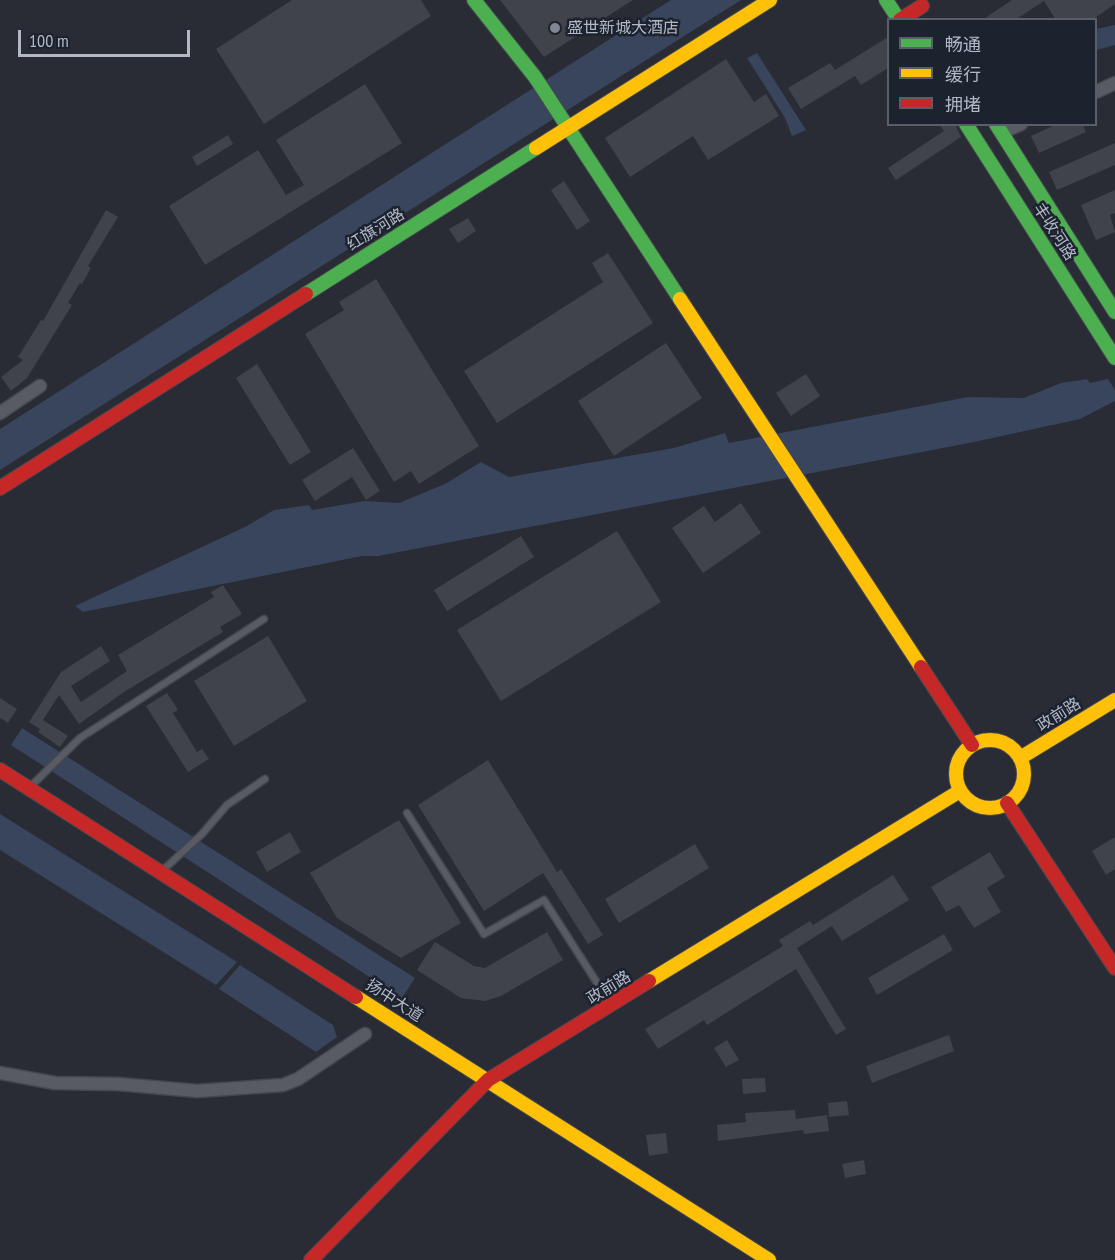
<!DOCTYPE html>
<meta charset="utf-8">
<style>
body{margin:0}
#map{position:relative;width:1115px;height:1260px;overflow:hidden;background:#292c34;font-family:"PT Sans Narrow","Noto Sans SC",sans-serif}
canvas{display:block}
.legend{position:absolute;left:887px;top:18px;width:210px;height:108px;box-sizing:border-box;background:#1c232f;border:2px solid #585f6b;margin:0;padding:8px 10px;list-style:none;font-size:18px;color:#b2b8c6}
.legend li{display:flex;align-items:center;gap:12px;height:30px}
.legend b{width:30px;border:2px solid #585f6b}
.scale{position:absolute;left:18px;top:30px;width:172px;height:27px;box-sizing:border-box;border:3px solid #b2b8c6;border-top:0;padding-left:8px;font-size:18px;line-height:21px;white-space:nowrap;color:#b2b8c6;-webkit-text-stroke:4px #1c232f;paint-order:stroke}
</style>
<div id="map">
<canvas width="1115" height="1260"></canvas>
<ul class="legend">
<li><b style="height:8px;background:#4caf50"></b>畅通</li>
<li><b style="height:8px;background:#ffc107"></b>缓行</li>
<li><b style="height:8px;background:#c62828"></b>拥堵</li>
</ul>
<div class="scale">100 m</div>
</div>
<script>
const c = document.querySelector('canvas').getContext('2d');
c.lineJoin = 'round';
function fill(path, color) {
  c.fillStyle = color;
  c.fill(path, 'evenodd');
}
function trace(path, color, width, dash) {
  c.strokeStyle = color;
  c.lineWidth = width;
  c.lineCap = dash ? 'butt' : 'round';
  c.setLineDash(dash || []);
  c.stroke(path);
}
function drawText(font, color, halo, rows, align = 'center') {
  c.font = font + ' "PT Sans Narrow","Noto Sans SC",sans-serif';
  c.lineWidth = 5;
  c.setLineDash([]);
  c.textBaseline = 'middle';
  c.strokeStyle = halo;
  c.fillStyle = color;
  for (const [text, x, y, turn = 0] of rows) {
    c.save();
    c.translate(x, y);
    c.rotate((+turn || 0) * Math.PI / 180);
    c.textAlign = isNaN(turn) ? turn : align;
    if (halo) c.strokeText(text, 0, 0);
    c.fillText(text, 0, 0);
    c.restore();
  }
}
fill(new Path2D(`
 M671,0H741L0,470V429Z
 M1115,25V45L1096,50V29Z
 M757,53L806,130L792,136L785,118L747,58Z
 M1087,379L1090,383L1108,379L1115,390V401L1080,419L974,442L378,556H362L83,612L75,606L245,527L274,510L309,505L312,510L365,501L399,503L445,484L481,462L509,477L674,448L725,433L729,443L968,397L1024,398L1061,383Z
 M22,728L415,978L402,998L11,745Z
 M0,814L237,962L216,985L0,850Z
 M240,965L333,1025L337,1037L316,1052L219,989Z`), '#38455d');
fill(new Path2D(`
 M292,0H421L431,16L264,124L216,49Z
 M500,0H633L544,57Z
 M1012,0H1115V4L1092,20H1056L1044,1L1015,20H982Z
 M888,37V68L861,85L855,76L801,109L788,88L830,63L835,70Z
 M726,59L754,102L766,94L779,116L708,160L693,136L630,177L605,138Z
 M365,84L402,143L205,265L169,206L258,150L286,195L304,185L276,140Z
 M939,124H955L961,137L896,180L888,168L944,131Z
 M1057,124H1083L1086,132L1039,153L1031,136Z
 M228,135L233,144L197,166L192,157Z
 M1115,143V165L1057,190L1049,172Z
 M564,181L590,221L577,230L551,190Z
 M1115,190V213L1110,215L1115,232L1096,240L1081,205Z
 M106,210L118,217L88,266L91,268L82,284L80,283L68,303L72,305L27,378L11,391L1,377L23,360L18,357L41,320L43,321Z
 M468,218L476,231L458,243L449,229Z
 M608,253L653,323L497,423L464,371L603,282L592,263Z
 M376,279L479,446L419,484L411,471L394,482L305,334L344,310L339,302Z
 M666,343L702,398L614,456L578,401Z
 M257,364L311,452L290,465L236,378Z
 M806,374L820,396L791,416L776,393Z
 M353,448L380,491L366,500L352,477L315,501L302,480Z
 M741,503L761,533L703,573L672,528L704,506L715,522Z
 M617,531L661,602L501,701L457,630Z
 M521,536L534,557L447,611L434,590Z
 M223,585L242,614L220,627L223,632L124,692L79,724L59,695L43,720L68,736L60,747L38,732L40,729L29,722L61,672L101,646L110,661L71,686L81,702L127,671L118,655L214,597L211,592Z
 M268,636L307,701L234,746L194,681Z
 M167,693L178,710L173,713L197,752L202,749L209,759L188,772L146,706Z
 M0,698L17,709L8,723L0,718Z
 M488,760L557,872L561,869L603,935L588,944L543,873L484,911L418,805Z
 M399,820L461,923L401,958L337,918L310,873Z
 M290,832L301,852L267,872L256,852Z
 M1115,837V869L1106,875L1092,851Z
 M695,844L709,868L619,923L605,899Z
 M990,852L1005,877L987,888L1001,912L974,928L959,905L946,912L931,887Z
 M893,875L909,900L842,941L832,926L797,948L846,1029L836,1035L796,969L707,1025L704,1020L658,1049L645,1029L783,946L779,940L810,921L813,925Z
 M547,932L563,960L501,996L485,1001L461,998L417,970L435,942L474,966L485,968Z
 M944,934L953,950L877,995L868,978Z
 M949,1035L954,1051L872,1083L866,1066Z
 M727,1040L739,1060L726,1067L714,1048Z
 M765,1078L766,1092L743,1094L742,1079Z
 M847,1101L849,1115L829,1117L828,1103Z
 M795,1110L796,1119L827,1115L829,1131L804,1134L803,1130L718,1141L717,1125L746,1122L745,1113Z
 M666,1133L668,1153L649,1156L646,1135Z
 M864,1160L866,1174L845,1178L842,1164Z`), '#404349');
const lane = new Path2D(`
 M32,785L80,738L264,619
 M407,813L484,934L544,900L610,1003
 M163,870L202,834L227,805L265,779`);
const street = new Path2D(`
 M1096,92L1115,83
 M1001,133L1021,124
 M0,413L40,386
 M0,1073L55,1083L118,1084L197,1091L283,1085L298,1079L365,1034`);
const fast = new Path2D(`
 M474,0L535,77L680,299
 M886,0L899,20
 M966,124L1115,358
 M996,124L1115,312
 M306,294L536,148`);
const slow = new Path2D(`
 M536,148L770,0
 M680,299L921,667
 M956 774a34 34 0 1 1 68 0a34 34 0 1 1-68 0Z
 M1020,758L1115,700
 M649,981L960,791
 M356,997L769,1260`);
const jam = new Path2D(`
 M900,20L922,6
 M0,488L306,294
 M921,667L972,745
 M0,770L356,997
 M1007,803L1115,968
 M311,1260L488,1080L649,981`);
trace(lane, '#45474e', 9);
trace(street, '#45474e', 15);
trace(fast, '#45474e', 16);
trace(slow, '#45474e', 16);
trace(jam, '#45474e', 16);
trace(lane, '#585b63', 6);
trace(street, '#585b63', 12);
trace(fast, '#4caf50', 14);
trace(slow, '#ffc107', 14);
trace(jam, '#c62828', 14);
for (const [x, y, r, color] of [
 [555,28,6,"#828793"]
]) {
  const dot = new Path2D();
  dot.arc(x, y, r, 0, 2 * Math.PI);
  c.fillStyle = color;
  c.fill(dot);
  trace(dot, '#1c232f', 2);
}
drawText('16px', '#b2b8c6', '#1c232f', [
 ["盛世新城大酒店",567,28]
], 'left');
drawText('16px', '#b2b8c6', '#1c232f', [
 ["红旗河路",376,230,-32],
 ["丰收河路",1054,232,57],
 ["政前路",1059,715,-32],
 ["政前路",609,988,-32],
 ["扬中大道",394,1001,33]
]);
</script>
